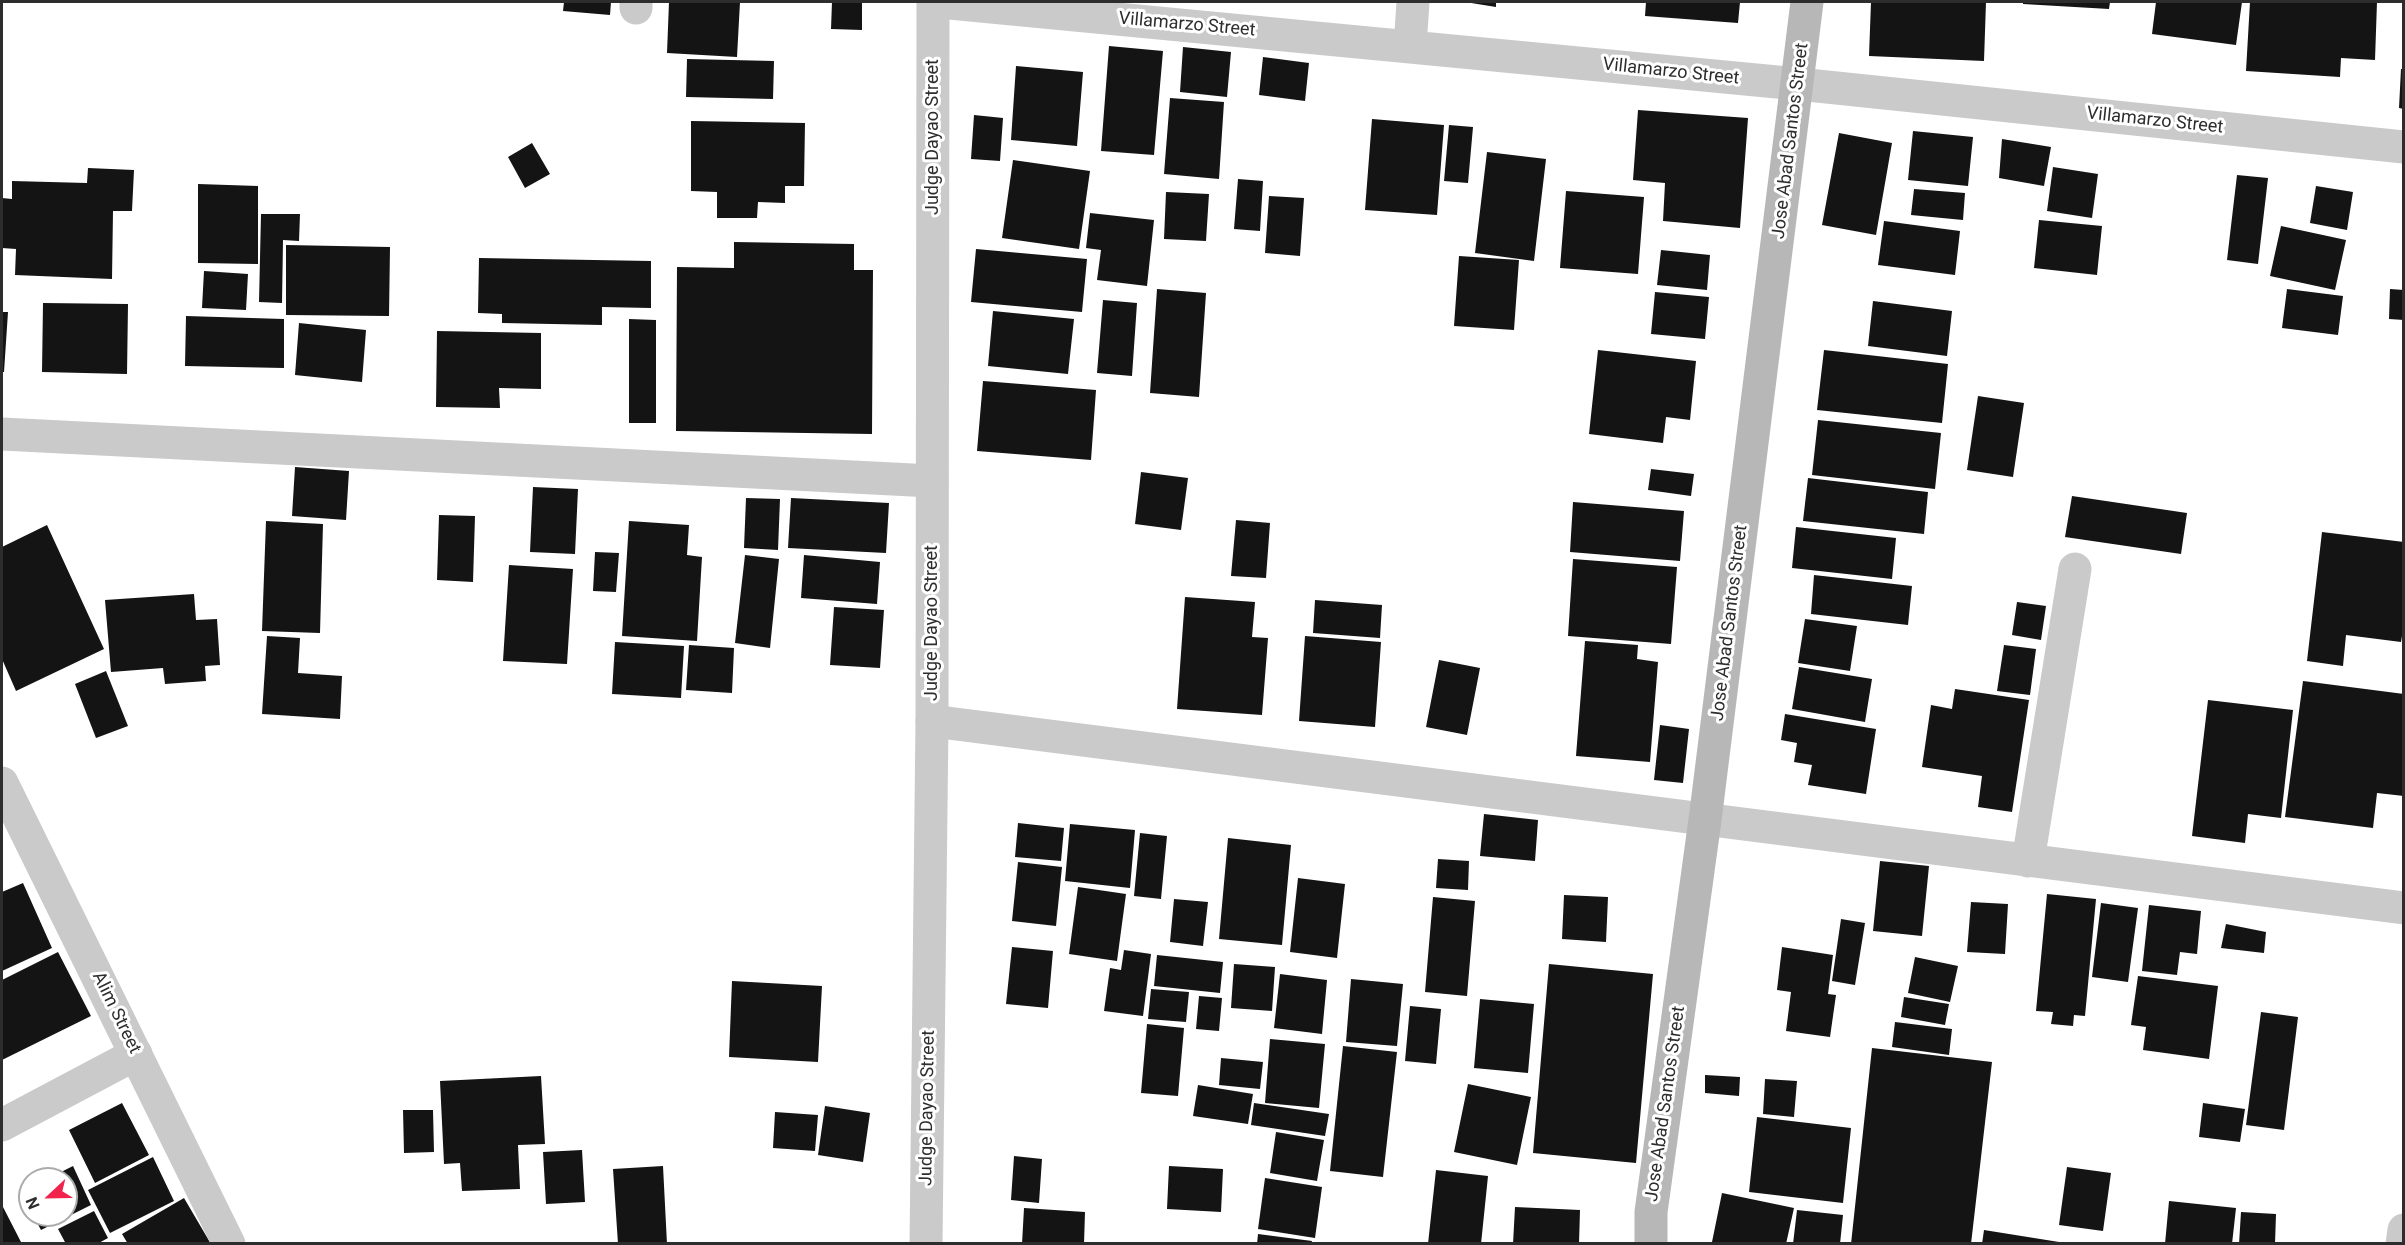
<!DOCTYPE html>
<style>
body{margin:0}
#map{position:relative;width:2405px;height:1245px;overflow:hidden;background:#fff;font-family:Roboto,sans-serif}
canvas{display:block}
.frame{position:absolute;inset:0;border:3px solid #2d2d2d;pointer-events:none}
.north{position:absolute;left:18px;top:1167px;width:60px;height:60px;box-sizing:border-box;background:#fff;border:2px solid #ababab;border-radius:50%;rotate:248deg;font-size:16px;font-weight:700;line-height:24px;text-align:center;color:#2d2d2d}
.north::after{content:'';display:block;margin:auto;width:21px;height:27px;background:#f1224b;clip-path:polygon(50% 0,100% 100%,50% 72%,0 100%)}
</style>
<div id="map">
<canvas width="2405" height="1245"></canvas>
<div class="frame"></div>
<div class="north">N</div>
</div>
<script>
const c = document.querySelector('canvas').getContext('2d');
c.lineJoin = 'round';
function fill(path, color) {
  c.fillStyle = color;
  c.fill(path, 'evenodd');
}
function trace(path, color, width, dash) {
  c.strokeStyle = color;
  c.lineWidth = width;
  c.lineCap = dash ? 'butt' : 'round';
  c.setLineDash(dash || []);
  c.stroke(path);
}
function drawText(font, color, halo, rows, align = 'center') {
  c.font = font + ' Roboto,sans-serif';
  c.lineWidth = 6;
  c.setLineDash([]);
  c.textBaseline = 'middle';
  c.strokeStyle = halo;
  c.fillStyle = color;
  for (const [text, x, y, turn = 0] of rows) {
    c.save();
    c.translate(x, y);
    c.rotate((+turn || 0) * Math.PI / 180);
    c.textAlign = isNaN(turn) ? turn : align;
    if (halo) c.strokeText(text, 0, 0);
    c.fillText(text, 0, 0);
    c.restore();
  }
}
fill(new Path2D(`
 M564,2H611L610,15L563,11Z
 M669,2H740L737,57L667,53Z
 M832,2H862V30L831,29Z
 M1465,2H1496V7Z
 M1646,2H1740L1738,23L1645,16Z
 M1871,2H1986L1984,61L1869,56Z
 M2023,2H2110L2109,9L2023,4Z
 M2156,2H2242L2236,45L2152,34Z
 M2250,2H2377L2375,60L2341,58L2340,77L2246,71Z
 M1109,46L1163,51L1154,155L1101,151Z
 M1183,47L1231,52L1227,97L1180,92Z
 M1263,57L1309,63L1305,101L1259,95Z
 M687,59L774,61L773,99L686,97Z
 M1016,66L1083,72L1077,146L1011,140Z
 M2401,69H2404V109L2399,108Z
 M1170,98L1224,102L1219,179L1164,174Z
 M1638,110L1748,118L1740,228L1663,221L1665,183L1633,180Z
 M974,115L1003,118L1000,161L971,159Z
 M1372,119L1444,125L1437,215L1365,210Z
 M691,121L805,123L804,186H785V203L758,202L757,218H717V192L691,191Z
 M1449,125L1473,127L1468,183L1444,181Z
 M1913,131L1973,137L1968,186L1908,180Z
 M1839,133L1892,143L1876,235L1822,225Z
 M2002,139L2051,147L2044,186L1999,178Z
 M532,143L550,174L525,188L508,157Z
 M1487,152L1546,159L1534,261L1475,253Z
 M1013,160L1090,171L1079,249L1002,238Z
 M2053,167L2098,174L2092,218L2047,211Z
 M88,168L134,170L132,211H113L112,279L15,275L16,249L2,248V198L12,199V181L87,183Z
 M2237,175L2268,178L2258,264L2227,260Z
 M1238,179L1263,181L1260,231L1234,229Z
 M198,184L258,186V264L198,263Z
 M2316,186L2353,192L2347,230L2310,223Z
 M1914,189L1965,193L1963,220L1911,215Z
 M1566,191L1644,197L1638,274L1560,268Z
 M1166,192L1209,194L1206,241L1164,239Z
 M1269,196L1304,198L1300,256L1265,253Z
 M1090,213L1154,220L1147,286L1097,280L1101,250L1086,248Z
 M261,214H300L299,241L283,240L282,303L259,302Z
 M2039,220L2102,226L2097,275L2034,268Z
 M1884,221L1960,231L1955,275L1878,265Z
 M2281,226L2346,240L2335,290L2270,276Z
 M734,242L854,244V270H873L872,434L676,431L677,267L734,268Z
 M286,245L390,247L389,316L286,315Z
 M976,249L1087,259L1082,312L971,302Z
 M1661,250L1710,255L1707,290L1657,285Z
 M1459,256L1519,260L1514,330L1454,326Z
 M479,258L651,261V308L602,307V325L502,323V314L478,313Z
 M204,271L248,274L246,310L202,308Z
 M1157,289L1206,293L1199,397L1150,393Z
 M2287,289L2343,296L2338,335L2282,328Z
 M2390,289L2404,290V320L2389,319Z
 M1655,292L1709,297L1705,339L1651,334Z
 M1103,300L1137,303L1132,376L1097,373Z
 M1873,301L1952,311L1947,356L1868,346Z
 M43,303L128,304L127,374L42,372Z
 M993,311L1074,319L1068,374L988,366Z
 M2,312H8L4,372H2Z
 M186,316L284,319V368L185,366Z
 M629,319L656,320V423H629Z
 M299,323L366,330L362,382L295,375Z
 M437,331L541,333V389L499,388L500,408L436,407Z
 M1598,350L1696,361L1690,420L1666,417L1663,443L1589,434Z
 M1824,350L1948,364L1942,423L1817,410Z
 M983,381L1096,390L1091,460L977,451Z
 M1978,396L2024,403L2013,477L1967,470Z
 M1818,420L1941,433L1935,489L1812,475Z
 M295,467L349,471L346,520L292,516Z
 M1651,469L1694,474L1691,496L1648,490Z
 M1141,472L1188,478L1181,530L1135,524Z
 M1808,478L1928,492L1924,534L1803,521Z
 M533,487L578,489L575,554L530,552Z
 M2072,496L2187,513L2181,554L2065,537Z
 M746,498L780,499L778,550L744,548Z
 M791,498L889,503L886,553L788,548Z
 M1573,502L1684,511L1680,561L1570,552Z
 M439,515L475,516L473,582L437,580Z
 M1236,520L1270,523L1266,578L1231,576Z
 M266,521L323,524L320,633L262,631Z
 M629,521L689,525L687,555L702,557L697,641L622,636Z
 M47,525L104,649L16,691L2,659V547Z
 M1796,527L1896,538L1892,579L1792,568Z
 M2322,532L2404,542V624L2401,642L2346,635L2343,666L2307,661Z
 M595,552L619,553L616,592L593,591Z
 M745,555L779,559L770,648L735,643Z
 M804,555L880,562L877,604L801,598Z
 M1573,559L1677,567L1671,644L1568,636Z
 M509,565L573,569L567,664L503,661Z
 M1814,575L1912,586L1908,625L1811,614Z
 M194,594L196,620L217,619L220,665L205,666L206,681L165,684L163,668L111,672L105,600Z
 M1185,597L1255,602L1252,637L1268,638L1262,715L1177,709Z
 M1315,600L1382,605L1380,638L1313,633Z
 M2017,602L2046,606L2041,640L2012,635Z
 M834,607L884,610L880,668L830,665Z
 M1805,619L1857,626L1850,671L1798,663Z
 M267,636L300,638L298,673L342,676L340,719L262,714Z
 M1305,636L1381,642L1375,727L1299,721Z
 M1585,641L1638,645L1637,659L1658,662L1650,762L1576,756Z
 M615,642L684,646L681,698L612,694Z
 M689,645L734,648L732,693L686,690Z
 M2004,645L2036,649L2030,695L1997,691Z
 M1439,660L1480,668L1467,735L1426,727Z
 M1799,667L1872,679L1865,722L1792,709Z
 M106,671L128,726L96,738L75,684Z
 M2303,681L2404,694V796L2377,793L2373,828L2285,817Z
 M1955,689L2029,700L2012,812L1978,807L1982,776L1922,767L1931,705L1952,709Z
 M2208,700L2293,710L2281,818L2248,814L2245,843L2192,836Z
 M1785,714L1876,729L1866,794L1808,785L1812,765L1794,762L1797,743L1781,740Z
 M1660,725L1689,729L1683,783L1654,780Z
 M1484,814L1538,820L1535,861L1480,856Z
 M1018,823L1064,828L1061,861L1015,857Z
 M1070,824L1135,830L1130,888L1065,881Z
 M1140,833L1167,836L1161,899L1134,896Z
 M1228,838L1291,845L1282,945L1219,939Z
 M1438,859L1469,861L1468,890L1436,888Z
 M1880,861L1929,866L1922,936L1873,931Z
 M1018,862L1062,867L1056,926L1012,921Z
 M1298,878L1345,884L1337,958L1290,952Z
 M23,883L52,948L2,971V892Z
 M1078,887L1126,894L1117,961L1069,954Z
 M2047,894L2096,899L2085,1016L2074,1015L2073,1026L2051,1024L2053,1012L2036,1011Z
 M1564,895L1608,897L1606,942L1562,939Z
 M1433,897L1475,901L1467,996L1425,992Z
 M1174,899L1208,902L1203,946L1170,942Z
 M1971,902L2008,904L2005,954L1967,952Z
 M2101,903L2138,908L2128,982L2092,977Z
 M2149,905L2201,911L2197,954L2180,952L2177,975L2142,971Z
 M1841,919L1865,923L1855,985L1832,981Z
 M2226,924L2266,932L2264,953L2221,948Z
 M1012,947L1053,951L1048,1008L1006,1004Z
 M1782,947L1833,955L1828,994L1836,995L1830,1037L1786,1031L1791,992L1777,990Z
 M1124,950L1151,954L1143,1016L1104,1011L1110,968L1121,970Z
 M58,952L91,1016L2,1060V980Z
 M1157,955L1223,962L1220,993L1154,986Z
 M1915,957L1958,966L1950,1002L1908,993Z
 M1234,964L1275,967L1272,1011L1231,1008Z
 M1549,964L1653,974L1636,1163L1533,1153Z
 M1280,974L1327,980L1322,1034L1274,1028Z
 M2138,976L2218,986L2209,1059L2143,1050L2146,1027L2131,1025Z
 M1351,979L1403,984L1397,1046L1346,1042Z
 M732,981L822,986L818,1062L729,1057Z
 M1151,989L1189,992L1186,1022L1148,1019Z
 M1199,996L1222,998L1219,1031L1196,1029Z
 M1904,997L1949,1004L1945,1025L1901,1017Z
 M1480,999L1534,1004L1528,1073L1474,1068Z
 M1410,1006L1441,1009L1436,1064L1405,1061Z
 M2261,1012L2298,1017L2284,1130L2246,1125Z
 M1895,1022L1952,1029L1949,1055L1892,1047Z
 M1147,1024L1184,1028L1178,1096L1141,1093Z
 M1270,1039L1325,1044L1319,1108L1265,1103Z
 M1343,1046L1397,1052L1383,1177L1330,1171Z
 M1872,1048L1992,1062L1971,1244H1851Z
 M1221,1058L1263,1062L1260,1089L1219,1085Z
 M1705,1075L1740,1077L1739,1096L1705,1093Z
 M541,1076L545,1144L518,1145L520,1189L462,1191L460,1163L444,1164L440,1081Z
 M1765,1079L1797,1081L1794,1117L1763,1114Z
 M1468,1084L1531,1097L1517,1165L1454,1152Z
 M1198,1085L1253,1094L1248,1124L1193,1116Z
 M122,1103L149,1155L95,1183L69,1130Z
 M1254,1103L1329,1114L1325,1136L1251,1125Z
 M2203,1103L2245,1109L2240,1142L2199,1137Z
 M825,1106L870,1113L863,1162L818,1155Z
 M403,1110H433L434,1152L404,1153Z
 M775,1112L818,1115L815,1151L773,1148Z
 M1757,1117L1851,1128L1843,1203L1749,1192Z
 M1276,1132L1324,1140L1317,1181L1270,1173Z
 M582,1150L585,1202L546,1204L543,1152Z
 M1014,1156L1042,1159L1039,1203L1011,1200Z
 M153,1157L174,1201L110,1233L88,1190Z
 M73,1166L91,1205L41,1230L33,1215H66V1179H47Z
 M663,1166L667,1244H618L613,1169Z
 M1169,1166L1223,1169L1221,1212L1167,1209Z
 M2067,1167L2111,1173L2103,1231L2059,1225Z
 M1436,1170L1488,1176L1481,1244H1428Z
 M1265,1178L1322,1187L1315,1238L1258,1229Z
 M1722,1193L1794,1208L1786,1244H1721L1712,1242Z
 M184,1198L211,1244H128L122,1234Z
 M2169,1201L2236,1208L2232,1244H2165Z
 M2,1205L22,1244H2Z
 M1515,1207L1580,1210L1579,1244H1513Z
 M1024,1208L1085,1212L1084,1244H1022Z
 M1797,1210L1843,1215L1840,1244H1793Z
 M94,1211L108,1238L97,1244H66L58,1229Z
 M2241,1212L2276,1214L2275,1244H2239Z
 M1984,1230L2059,1242L2058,1244H1982Z
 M1258,1234L1312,1241L1311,1244H1257Z`), '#141414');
trace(new Path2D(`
 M939,2L1798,84L2404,147
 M636,8V2
 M1410,47L1413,2
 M2,434L932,481
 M932,721L2404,908
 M2028,861L2075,569
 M2,1125L136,1054
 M2402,1244L2404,1230`), '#cacaca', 33);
trace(new Path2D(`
 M2,783L229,1244
 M926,1244L932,721L933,2`), '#cacaca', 33);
trace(new Path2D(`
 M1651,1244V1212L1705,820L1807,2`), '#b7b7b7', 33);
drawText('18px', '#2d2d2d', '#fff', [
 ["Villamarzo Street",1187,25,5],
 ["Villamarzo Street",1671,72,6],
 ["Villamarzo Street",2155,121,6],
 ["Judge Dayao Street",933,137,-90],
 ["Jose Abad Santos Street",1791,141,-83],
 ["Judge Dayao Street",932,623,-90],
 ["Jose Abad Santos Street",1730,623,-83],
 ["Alim Street",116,1013,64],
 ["Jose Abad Santos Street",1666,1104,-82],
 ["Judge Dayao Street",928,1108,-89]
]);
</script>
